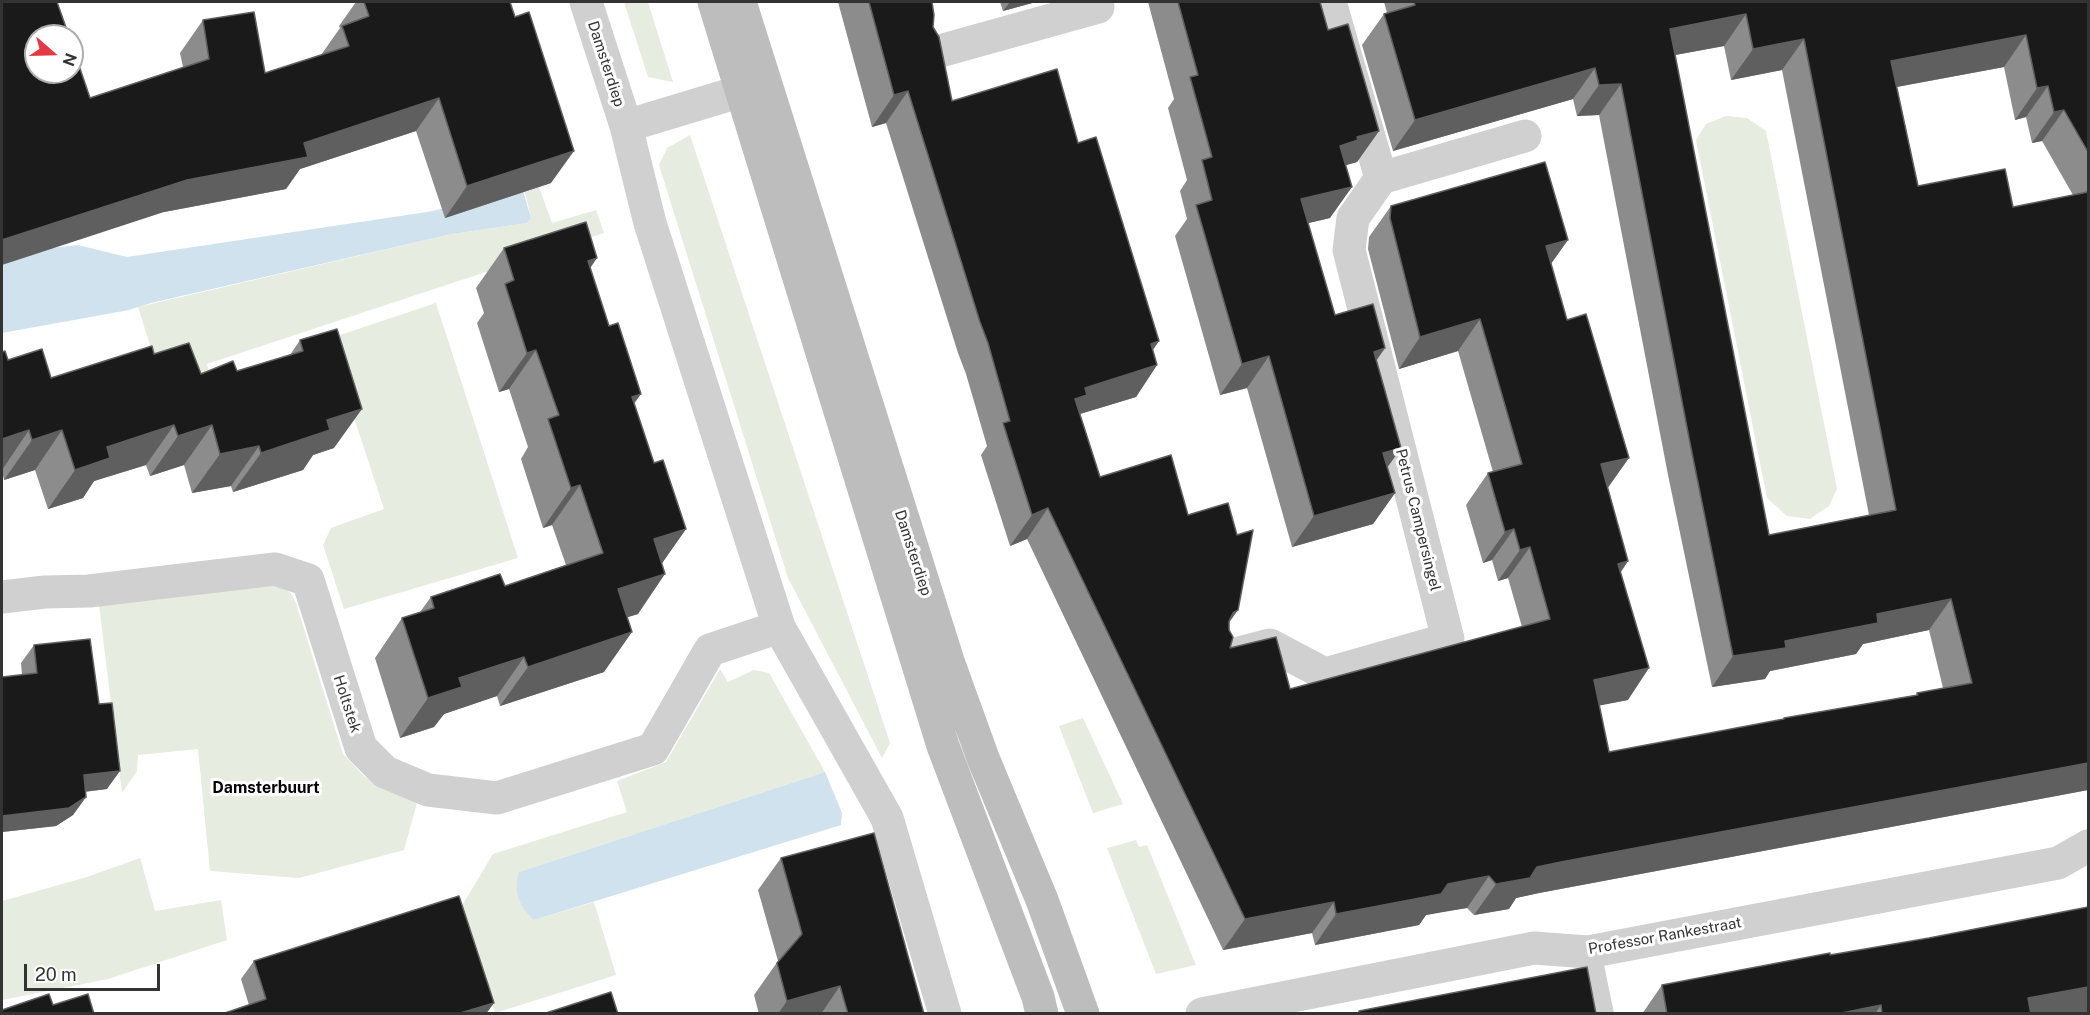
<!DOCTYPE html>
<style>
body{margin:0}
#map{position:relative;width:2090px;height:1015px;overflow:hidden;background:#fff;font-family:"Public Sans",sans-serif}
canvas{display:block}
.frame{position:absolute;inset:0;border:3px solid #333;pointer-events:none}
.north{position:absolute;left:24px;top:24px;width:60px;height:60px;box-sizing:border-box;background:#fff;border:2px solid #adadad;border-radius:50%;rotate:110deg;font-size:16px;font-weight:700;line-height:24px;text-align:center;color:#333}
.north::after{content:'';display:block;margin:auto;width:21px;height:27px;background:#e63946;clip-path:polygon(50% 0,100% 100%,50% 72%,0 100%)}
.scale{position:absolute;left:24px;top:964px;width:136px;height:27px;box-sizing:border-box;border:3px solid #333;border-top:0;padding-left:8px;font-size:18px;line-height:21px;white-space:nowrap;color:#333;-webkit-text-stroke:4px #fff;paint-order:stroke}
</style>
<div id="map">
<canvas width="2090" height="1015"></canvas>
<div class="frame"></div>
<div class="north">N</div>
<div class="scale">20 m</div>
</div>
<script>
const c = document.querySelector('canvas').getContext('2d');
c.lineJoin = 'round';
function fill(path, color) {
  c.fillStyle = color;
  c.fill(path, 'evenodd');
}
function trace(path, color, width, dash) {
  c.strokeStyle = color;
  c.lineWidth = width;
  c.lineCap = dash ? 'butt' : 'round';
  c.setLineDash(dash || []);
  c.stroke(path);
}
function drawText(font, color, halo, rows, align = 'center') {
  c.font = font + ' "Public Sans",sans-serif';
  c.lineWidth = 6;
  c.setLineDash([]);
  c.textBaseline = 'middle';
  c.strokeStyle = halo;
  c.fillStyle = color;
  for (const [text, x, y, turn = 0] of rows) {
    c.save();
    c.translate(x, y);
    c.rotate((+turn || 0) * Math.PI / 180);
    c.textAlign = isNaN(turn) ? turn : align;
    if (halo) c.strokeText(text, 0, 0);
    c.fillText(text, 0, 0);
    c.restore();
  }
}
fill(new Path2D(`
 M624,2H648L673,82L648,77Z
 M1726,116L1747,118L1766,131L1837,489L1829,506L1810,519L1787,516L1767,498L1696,140L1706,124Z
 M690,135L890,743L882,758L788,578L659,165L667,148Z
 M539,187L552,223L596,210L604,233L207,364L213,386L168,402L138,307L452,234L527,223L531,218L525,192Z
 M436,303L518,558L344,609L323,545L331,528L384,509L328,339Z
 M275,584L290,592L296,603L343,754L365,777L405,795L418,799L404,850L299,878L210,871L198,749L138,755L137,771L122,793L99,605Z
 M720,669L728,682L754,670L769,673L825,772L519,872L534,920L594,902L616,975L495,1013L460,909L493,854L627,812L617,781L666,762Z
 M1083,718L1123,804L1093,813L1059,726Z
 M1136,840L1139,847L1147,845L1196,965L1156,974L1107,848Z
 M140,858L155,911L221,900L227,940L108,979L2,1000V901L87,877Z`), '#e6ecdf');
fill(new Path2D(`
 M523,191L531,218L527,223L452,234L151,303L129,310L2,333V254L78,245L127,257L427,212Z
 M825,772L842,813L841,825L534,920C519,906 513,892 519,872Z`), '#cfe2ee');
trace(new Path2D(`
 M1592,951L1605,1014`), '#d0d0d0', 18);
trace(new Path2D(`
 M586,2L626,126L650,223L779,627L887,818L945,1014
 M929,54L1098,7L1097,2
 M626,126L765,84
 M1381,178L1525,136
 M2,597L45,592L89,591L275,569L308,580L361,748L385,772L428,790L497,798L653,749L710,650L779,627
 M1239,653L1270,645L1325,674L1448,639L1349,250L1353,218L1381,178L1330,2
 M1202,1014L1534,948L1588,952L2058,863L2088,846`), '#d0d0d0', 33);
trace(new Path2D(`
 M714,2L943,746L1038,997L1042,1014
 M740,2L948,661L983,758L1042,900L1083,1014`), '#bdbdbd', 33);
fill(new Path2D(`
 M356,2H510L551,183L445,218L416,131L300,169L286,189L164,212L90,98L183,67L180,53L203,20L265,73L321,55L340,28L339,26Z
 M838,2H932L933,27L952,101L1078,143L1159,341L1153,350L1157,365L1136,397L1080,414L1100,477L1188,515L1229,623L1230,648L1290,689L1522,627L1508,578L1498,581L1492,560L1483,563L1466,505L1488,473L1493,472L1458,351L1399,369L1368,249L1369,237L1391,206L1551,264L1608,488L1628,561L1621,572L1628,700L1599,705L1609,752L1783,720L1784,718L1916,695L1917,693L1943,688L1929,630L1863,644L1856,654L1770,671L1765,679L1712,687L1668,475L1599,115L1577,116L1573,99L1393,151L1362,45L1384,14L1387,13L1384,2H2088V790L1539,893L1516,898L1509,909L1474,915L1467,908L1446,911L1426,915L1419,925L1315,945L1312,933L1223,950L1027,539L1010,546L981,455L987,446L966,374L958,353L886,123L872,127ZM1724,46L1731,80L1782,70L1869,515L1769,535L1675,55ZM2004,67L2015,120L2026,117L2032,143L2042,141L2073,195L2013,207L1918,186L1897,87Z
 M1000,2H1036L1003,11Z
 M1148,2H1320L1328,30L1379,131L1357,162L1345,165L1330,218L1308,223L1335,315L1385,348L1376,360L1401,448L1387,468L1395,493L1373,524L1292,547L1247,388L1220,395L1175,236L1187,219L1180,191L1187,180L1168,108L1174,99Z
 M504,248L590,268L654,463L686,529L662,563L638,614L627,617L604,672L500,706L497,696L444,714L434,727L400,738L375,658L402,618L420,612L431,597L505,586L566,565L552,525L543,528L521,459L528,447L509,389L499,392L477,323L484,313L476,288Z
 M300,340L334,448L313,455L303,470L233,492L231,486L192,493L184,465L150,476L146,465L94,481L83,498L48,509L35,470L4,480L2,471V352L8,360L51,378L154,354L201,374L237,371L290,355Z
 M34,645L107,789L85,792L86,797L73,815L56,826L2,832V677L22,675L21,663Z
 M781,858L924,1014H759L754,995L778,961L758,890Z
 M2088,907V1013L1642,1014L1662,985L1929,938Z
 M254,961L486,1014L249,1005L241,979Z`), '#8c8c8c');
fill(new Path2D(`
 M1010,2H1036L1003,11Z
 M1746,14L1724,46L1648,60L1670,29Z
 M2026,35L2004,67L1869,92L1891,61Z
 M1804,39L1782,70L1731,80L1753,49Z
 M1595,68L1573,99L1393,151L1415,120Z
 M1621,84L1599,115L1577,116L1599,85Z
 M2048,86L2026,117L2015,120L2037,88Z
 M908,91L886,123L872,127L894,95Z
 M439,98L416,131L300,169L286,189L164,212L2,265V240Z
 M2064,110L2042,141L2032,143L2054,112Z
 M1379,131L1357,162L1340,167V146L1357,137Z
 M574,151L551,183L445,218L467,186Z
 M1352,187L1330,218L1279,230L1301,199Z
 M1568,240L1546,271V246Z
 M597,258L570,298L588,261Z
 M1480,319L1458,351L1399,369L1420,337Z
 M1159,341L1137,372L1157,365L1136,397L1073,416L1075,399L1085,388L1151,344Z
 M1385,348L1363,380L1374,352Z
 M536,350L509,389L499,392L527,353Z
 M1269,356L1247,388L1220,395L1242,364Z
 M641,394L613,433L632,397Z
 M362,409L334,448L313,455L303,470L233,492L261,453L327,420Z
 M174,425L146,465L94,481L83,498L48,509L75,470L107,447Z
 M212,425L184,465L150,476L178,436Z
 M29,430L2,470V439Z
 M62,430L35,470L4,480L32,440Z
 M259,446L231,486L192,493L220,454Z
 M1401,448L1379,479L1383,453Z
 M1629,458L1607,489L1601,464Z
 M580,485L552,525L543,528L571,488Z
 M1395,493L1373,524L1292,547L1314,516Z
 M1048,508L1027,539L1010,546L1032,515Z
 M686,529L658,569L654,539Z
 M1514,529L1492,560L1483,563L1505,532Z
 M1530,547L1508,578L1498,581L1520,550Z
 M1628,561L1607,592L1618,564Z
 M665,574L638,614L590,629L618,589Z
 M1951,599L1929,630L1863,644L1856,654L1770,671L1765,679L1712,687L1733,656L1877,614Z
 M1238,610L1216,641L1233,613Z
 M632,632L604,672L500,706L528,667Z
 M524,657L497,696L444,714L434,727L400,738L428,698L459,678Z
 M1649,668L1628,700L1572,711L1594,680Z
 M2088,763V790L1539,893L1516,898L1509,909L1474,915L1496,884L1537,867L1561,862Z
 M120,771L107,789L72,793L84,775Z
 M86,797L73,815L56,826L2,832V816Z
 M1489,876L1467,908L1426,915L1419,925L1315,945L1336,914L1448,884Z
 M1334,902L1312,933L1223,950L1245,919Z
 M840,986L821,1014H778L787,1001Z
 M2088,987V1013L2017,1014L2028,998Z
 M494,1003L486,1014H457Z
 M1881,1005L1875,1014H1837Z`), '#5f5f5f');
const building = new Path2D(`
 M2,2H57L69,36H36V72H72V45L90,98L209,59L203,20L254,12L265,73L349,46L342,26L369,16L364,2H510L515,17L529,12L574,151L467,186L439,98L304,143L308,157L187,180L2,240Z
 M869,2H932L934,15L933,27L939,37L952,101L1057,69L1078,143L1096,137L1159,341L1151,344L1157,365L1085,388L1087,395L1075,399L1100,477L1171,455L1188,515L1228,503L1237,535L1253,530L1238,610L1233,613L1229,621V630L1233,637L1230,648L1276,637L1290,689L1550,619L1530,547L1520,550L1514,529L1505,532L1488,473L1522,464L1480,319L1420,337L1390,218L1391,206L1545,162L1568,240L1546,246L1567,320L1586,314L1629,458L1601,464L1628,561L1618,564L1649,668L1594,680L1609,752L1784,719V718L1918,695L1917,693L1972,683L1951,599L1877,614L1878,623L1785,641L1786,648L1733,656L1690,443L1621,84L1599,85L1595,68L1415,120L1384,14L1415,5L1414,2H2088V152L2064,110L2054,112L2048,86L2037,88L2026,35L1891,61L1918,186L2005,169L2013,207L2088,192V763L1561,862L1537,867L1530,878L1496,884L1489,876L1468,880L1448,884L1441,894L1336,914L1334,902L1245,919L1048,508L1032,515L1003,423L1010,421L988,343L980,322L908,91L894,95ZM1746,14L1753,49L1804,39L1896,510L1769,535L1670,29Z
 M1178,2H1320L1328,30L1348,24L1379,131L1357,137L1358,140L1340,146L1352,187L1301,199L1335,315L1373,304L1385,348L1374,352L1401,448L1383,453L1395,493L1314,516L1269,356L1242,364L1196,205L1212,200L1202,160L1212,157L1190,77L1198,75Z
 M586,222L597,258L588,261L609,326L618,323L641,394L632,397L654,463L663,460L686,529L654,539L665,574L618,589L632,632L528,667L524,657L459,678L462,687L428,698L402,618L434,608L431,597L500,574L505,586L603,553L580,485L571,488L548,419L559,415L536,350L527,353L505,284L514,280L504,248Z
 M337,329L362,409L327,420L330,430L261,453L259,446L220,454L212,425L178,436L174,425L107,447L110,458L75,470L62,430L32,440L29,430L2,439V352L5,351L8,360L42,349L51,378L152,346L154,354L189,343L201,374L233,361L237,371L303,351L300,340Z
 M90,639L99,704L112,703L120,771L84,775L86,797L69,808L2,816V677L37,673L34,645Z
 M874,833L924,1014H848L840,986L787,1001L777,963L802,934L781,858Z
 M459,896L494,1003L457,1014H222L266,999L254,961Z
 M2088,907V987L2028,998L2031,1014H1882L1881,1005L1837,1014H1667L1662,985L1830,953V955L1929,938Z
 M1587,967L1596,1014H1359V1011Z
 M611,992L618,1014H543Z
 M49,994L53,1005L88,994L94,1014H2V1010Z`);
fill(building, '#1a1a1a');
trace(building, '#5f5f5f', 1.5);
drawText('15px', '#333', '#fff', [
 ["Damsterdiep",606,64,72],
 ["Petrus Campersingel",1418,520,76],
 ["Damsterdiep",913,553,72],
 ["Holtstek",347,704,72],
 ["Professor Rankestraat",1665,936,-10]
]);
drawText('bold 16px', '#000', '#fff', [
 ["Damsterbuurt",266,788]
]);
</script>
